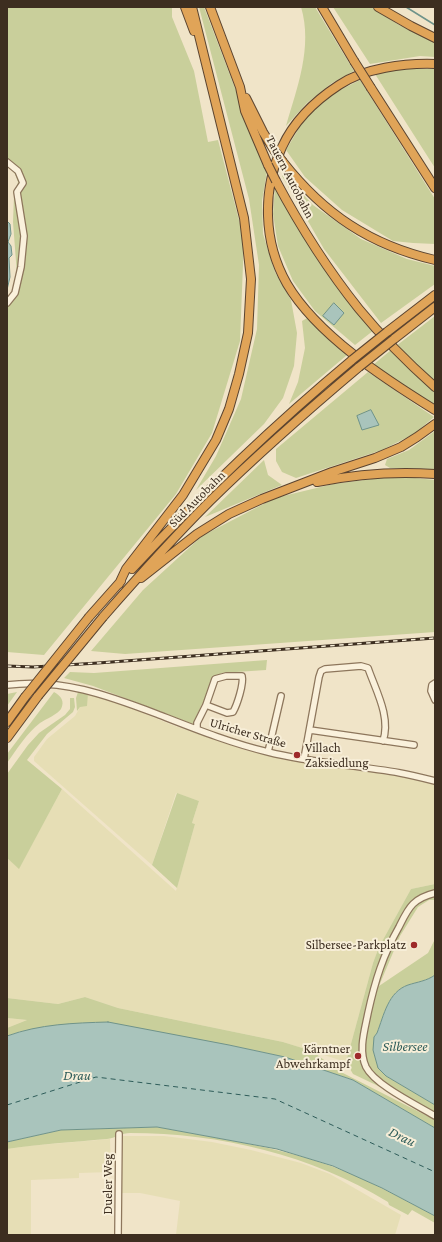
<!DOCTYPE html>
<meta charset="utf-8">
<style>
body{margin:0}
#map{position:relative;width:442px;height:1242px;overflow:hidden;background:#f0e4c8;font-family:"Crimson Pro",serif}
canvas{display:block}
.frame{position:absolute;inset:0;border:8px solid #3d2e20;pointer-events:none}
</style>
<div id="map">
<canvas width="442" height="1242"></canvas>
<div class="frame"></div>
</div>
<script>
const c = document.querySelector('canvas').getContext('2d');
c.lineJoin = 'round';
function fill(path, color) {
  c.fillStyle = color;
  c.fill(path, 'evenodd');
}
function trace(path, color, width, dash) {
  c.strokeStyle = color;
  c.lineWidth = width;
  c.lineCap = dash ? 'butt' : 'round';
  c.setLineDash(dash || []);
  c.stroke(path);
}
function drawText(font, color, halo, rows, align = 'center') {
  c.font = font + ' "Crimson Pro",serif';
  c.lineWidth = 4;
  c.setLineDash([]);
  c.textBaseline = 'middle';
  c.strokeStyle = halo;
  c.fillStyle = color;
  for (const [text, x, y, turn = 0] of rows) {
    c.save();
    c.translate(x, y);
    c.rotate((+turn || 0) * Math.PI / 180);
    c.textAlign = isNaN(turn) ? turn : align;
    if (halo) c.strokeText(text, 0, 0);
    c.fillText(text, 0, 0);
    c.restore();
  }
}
fill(new Path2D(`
 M88,693L107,698L172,725L245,750L294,761L398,776L435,784V884L411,889L379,947L373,963L346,1062L283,1042L118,1008L85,997L58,1004L7,998V858L19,868L62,789L176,891L195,824L192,823L199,801L176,793L152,865L34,761V757L47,739L75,716Z
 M7,1018L27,1020L7,1028Z
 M121,1136H164L212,1142L251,1150L301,1163L330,1174L401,1215L395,1235H176L180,1201L140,1193H121Z
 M110,1139L111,1172L79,1173V1178L31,1180V1235H7V1149L27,1146Z`), '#e6deb5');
fill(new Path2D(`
 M7,7H172V17L194,71L208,142L218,140L244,239L240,341L212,433L176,494L44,655L7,652V300L14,290L17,275L13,222L14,196L18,182L15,174L7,165Z
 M199,7H204L267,172L262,201L263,234L275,272L291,300L297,333L294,366L283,398L264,424L196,490L216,456L241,399L257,329L259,265L249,199Z
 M301,7H315L354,71L332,83L307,103L286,126C297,88 313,47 301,7Z
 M333,7H371L399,25L435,42V57L420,56L370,64Z
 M401,69H435V168L375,74Z
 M360,80L435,199V244L413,243L393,241L342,210L305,177L286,150L305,118L334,93Z
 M283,173L313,205L361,239L407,259L435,266V284L381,323L324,249L282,176Z
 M275,187L319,262L374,330L355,345L315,311L293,281L278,246L273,214Z
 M435,316V383L396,346Z
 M309,317L347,355L289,404L298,382L305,348L302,321Z
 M391,350L435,392V406L407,389L373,365Z
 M368,372L434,417L414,434L382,450L296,478L282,472L276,461V449Z
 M435,431V469L390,468L385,465L387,459L409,450Z
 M264,460L268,475L282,485L205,517Z
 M395,476L435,480V632L125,654L91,651L143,590L202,536L275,498L333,484Z
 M267,660L266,670L221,673L208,704H202L193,724L93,686L64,678L70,672L94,673Z
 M82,691L88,693L87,706L80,707L77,711L76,698L78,692Z
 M17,692L7,706V694Z
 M54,692C61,696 65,701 61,709C58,714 46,719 40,723C27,733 17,749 7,763V754Z
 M70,698H74L75,707L73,712L47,734L27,760L62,789L19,869L7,858V774L28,745L39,733L65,715L70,709Z
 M177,793L199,801L192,823L195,824L177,888L152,865Z
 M435,884V900H429L418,907L400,936L379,986L428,953L435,939V975C427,981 417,982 408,985C388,992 384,1016 377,1033L374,1037V1055L386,1076L435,1105V1113L353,1074L346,1062L373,963L379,947L411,889Z
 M85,997L118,1008L283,1042L312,1051L339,1071L435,1120V1128L353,1080L285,1057L229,1045L22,1031L7,1036V1028L27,1020L7,1018V998L58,1004Z
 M157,1127C216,1138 275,1146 331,1166C367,1179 401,1198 435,1216V1223L412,1210L408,1215L389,1205L388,1202C312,1155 220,1133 130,1133C122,1133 115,1138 107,1139C73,1142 40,1144 7,1149V1142L61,1130Z`), '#c9cf9b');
const water = new Path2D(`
 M7,221L10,224L11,234L8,242L11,246L12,255L9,258L10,277L7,290Z
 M334,303L344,313L334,325L323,316Z
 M371,410L379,425L362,430L357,416Z
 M435,975V1105L386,1076L378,1068L373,1050L374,1037L377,1033C384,1015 388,992 408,985C417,982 427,981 435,975Z
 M108,1022L229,1045L285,1057L353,1080L435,1128V1216L382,1188L333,1166L277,1149L157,1127L61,1130L7,1142V1036C40,1024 74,1023 108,1022Z`);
fill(water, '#a9c4bc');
trace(water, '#6f938a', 1);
trace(new Path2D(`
 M406,7L435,25`), '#6f938a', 1.5);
trace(new Path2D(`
 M7,1105L96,1077L275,1099L435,1172`), '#2f5d5a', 1, [5, 4]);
const minor = new Path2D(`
 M7,162L18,171L23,183L17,192L24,236L21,267L15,293L7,303
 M435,683L432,685L431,691L435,700
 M7,685C61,678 107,695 157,714C193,728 230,743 268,752C311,763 356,765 400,773C411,775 423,778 435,781
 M197,729V723L206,705L227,713L233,712C237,705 244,684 242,676H226L215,679L206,705
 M310,730L414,745
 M268,752L281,696
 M304,759L319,677L321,671L325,669L361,666L368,668C376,691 391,717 383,741
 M435,893C427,895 419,898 413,904C407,910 403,919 399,927C383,955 375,981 368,1013C365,1029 358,1050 366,1067C375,1085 417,1105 435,1116
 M118,1235L119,1134`);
const highway = new Path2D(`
 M185,7L194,31
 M210,7L240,87L245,111L268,165
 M322,7L354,61
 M378,7L411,26L435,38
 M435,64C405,63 364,68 339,85C316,100 294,121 282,147C262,190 263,242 287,284C317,335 385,379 435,410
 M371,88L435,188
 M246,98L263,132L274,150
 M283,162C324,214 370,245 435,260
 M276,181C300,226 327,269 359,309C382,337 408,363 435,387
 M387,332L435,295
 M394,339L435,307
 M317,482C357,474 395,471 435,474
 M132,569C201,495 274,425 352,360
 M141,578L197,534L229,514L262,499L332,472L375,458L401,447L417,437L435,424
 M119,584L126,569L183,495L216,440L229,409L239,374L248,333L251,279L244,218L192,7
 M89,617L121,581
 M103,617C138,577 173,538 210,501C258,454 308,410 359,367
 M7,722L25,697
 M7,738L38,696`);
trace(minor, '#8d765c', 8);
trace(highway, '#5b4430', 10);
trace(minor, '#faf1dc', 5.5);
trace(highway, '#e0a458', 8);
const rail = new Path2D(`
 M7,666L33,667L98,663L435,638`);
trace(rail, '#3d2e20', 3);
trace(rail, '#f7eed8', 1.5, [4.5]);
const highwayBridge = new Path2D(`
 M354,61L371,88
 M274,150L283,162
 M268,165L276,181
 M352,360L387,332
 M359,367L394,339
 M38,696L103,617
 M25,697L89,617`);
trace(highwayBridge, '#5b4430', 10, []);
trace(highwayBridge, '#e0a458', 8);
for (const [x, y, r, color] of [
 [297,755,4,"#9e2a2b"],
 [414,945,4,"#9e2a2b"],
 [358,1056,4,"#9e2a2b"]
]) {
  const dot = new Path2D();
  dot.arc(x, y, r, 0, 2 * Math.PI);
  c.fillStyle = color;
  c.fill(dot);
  trace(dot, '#f7eed8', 1.5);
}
drawText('13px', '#3d2e20', '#f7eed8', [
 ["Tauern Autobahn",290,177,63],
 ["Süd Autobahn",197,499,-45],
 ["Ulricher Straße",248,733,16],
 ["Dueler Weg",108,1184,-90]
]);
drawText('13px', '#3d2e20', '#f7eed8', [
 ["Villach",305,748,"left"],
 ["Zaksiedlung",305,763,"left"],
 ["Silbersee-Parkplatz",406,945],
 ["Kärntner",350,1049],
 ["Abwehrkampf",350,1064]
], 'right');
drawText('italic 14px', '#2f5d5a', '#f7eed8', [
 ["Silbersee",405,1047],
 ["Drau",77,1076],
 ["Drau",402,1137,25]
]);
</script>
